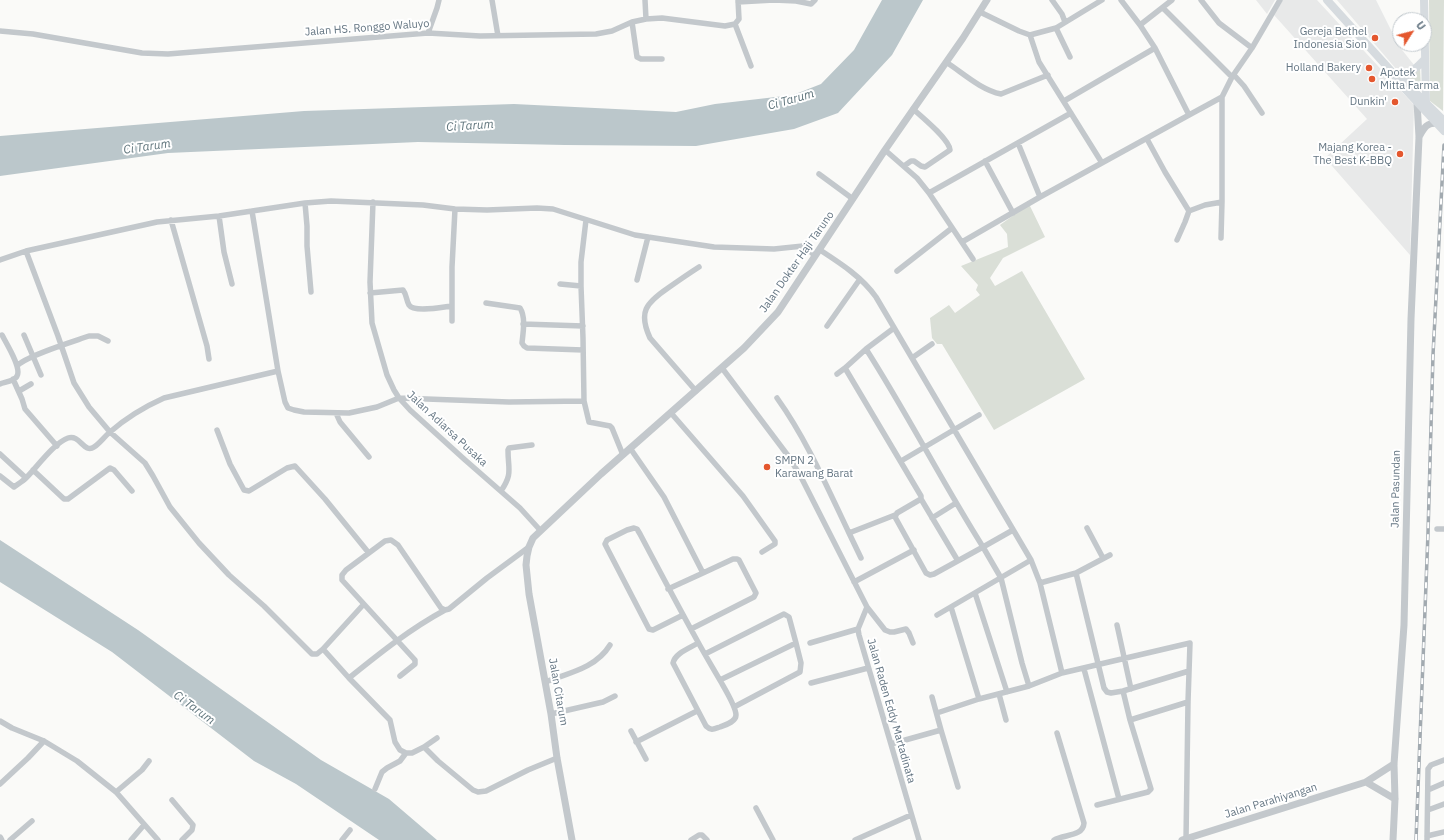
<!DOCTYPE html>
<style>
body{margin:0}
#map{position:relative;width:1444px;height:840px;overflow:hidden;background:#fafaf8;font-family:"IBM Plex Sans",sans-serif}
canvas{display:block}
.north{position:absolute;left:1392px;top:12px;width:40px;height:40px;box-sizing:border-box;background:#fff;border:1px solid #c1c8cd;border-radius:50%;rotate:54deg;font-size:11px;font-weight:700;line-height:16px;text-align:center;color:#657683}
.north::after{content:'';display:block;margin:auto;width:14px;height:18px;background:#e4572e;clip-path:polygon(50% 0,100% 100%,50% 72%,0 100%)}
</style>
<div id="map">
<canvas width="1444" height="840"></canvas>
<div class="north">U</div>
</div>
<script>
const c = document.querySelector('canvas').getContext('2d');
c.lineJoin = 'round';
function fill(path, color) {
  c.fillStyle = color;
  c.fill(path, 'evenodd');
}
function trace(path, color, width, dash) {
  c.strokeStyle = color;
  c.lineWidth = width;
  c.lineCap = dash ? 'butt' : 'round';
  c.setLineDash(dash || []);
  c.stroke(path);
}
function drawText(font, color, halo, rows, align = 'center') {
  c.font = font + ' "IBM Plex Sans",sans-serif';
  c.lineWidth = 4;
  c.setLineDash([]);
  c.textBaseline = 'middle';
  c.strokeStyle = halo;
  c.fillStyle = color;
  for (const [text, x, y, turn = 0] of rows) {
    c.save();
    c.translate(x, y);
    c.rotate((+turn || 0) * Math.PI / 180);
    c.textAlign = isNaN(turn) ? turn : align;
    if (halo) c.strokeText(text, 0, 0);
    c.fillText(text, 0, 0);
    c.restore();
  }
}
fill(new Path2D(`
 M1256,0H1275L1267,14Z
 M1283,0H1317L1414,105L1410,255L1325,158L1367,119L1274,15Z
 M1337,0H1376L1399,46L1414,65L1403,74L1397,70Z`), '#e8e9e9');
fill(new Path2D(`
 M1429,0H1444L1443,111L1430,101Z
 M1420,68L1421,90L1409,78Z
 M1029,204L1045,237L1003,258L990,278L995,286L1022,271L1085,379L994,430L942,344H937L932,338L930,318L949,305L955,313L980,295L976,290L978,285L961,266L1008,247L1007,234L1000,225Z`), '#dadfd7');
fill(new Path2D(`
 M882,0H923L892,55L838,113L794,129L696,146L565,145L418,142L168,153L0,176V136L304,111L514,104L676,112L715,104L793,95L821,84L854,50Z
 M0,540L138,630L321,760L389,799L437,840H379L296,784L254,761L112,652L0,582Z`), '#bbc7cb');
trace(new Path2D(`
 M492,0L498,36
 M645,0L646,19
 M1052,0L1062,14L1065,22
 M1121,0L1140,25L1155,48L1189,115L1222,97
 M1201,0L1219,23L1252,48
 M738,2L774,0L796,1L811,4L815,0
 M1163,8L1232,77
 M980,12L1019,31L1030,35L1039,62L1102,163
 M632,22L637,57L641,59H662
 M735,24L751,66
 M735,24L739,19L738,0
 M1140,25L1172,0
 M1056,28L1070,57
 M0,31L33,34L142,53L168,54L428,33L480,36L596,34L612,31L632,22L646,19L662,18L725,26L735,24
 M428,33L437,8L439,0
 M1030,35L1056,28L1102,0
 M946,62C963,73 981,90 1001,94L1048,75
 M1234,75L1244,86L1262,113
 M1064,101L1155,48
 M1147,139L1165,172L1189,211L1185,222L1177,240
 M1018,143L1040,197
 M885,150L917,178L929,193L973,259
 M985,161L1013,213
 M904,166L911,161H914L921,166L925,167L950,150C949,139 922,117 913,109
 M819,174L853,199
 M929,193L1071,113
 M373,202L370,282L372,323L387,375L394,390L399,398L410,410L464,459L520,508L540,530
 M305,203L307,226V246L311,292
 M252,211L278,371L285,402L288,408L294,410L304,412L349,413L377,407L399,398L509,402L584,401
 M1189,211L1205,205L1222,202
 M219,216L224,252L232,284
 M171,220L207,346L209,359
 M586,220L581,262V286L583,338L584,401L589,422L610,426L612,428L623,455
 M1221,238L1222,202V97L1232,77L1252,48L1280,0
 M962,242L1040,197L1189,115
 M820,250C840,263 862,277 876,297L1031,560L1040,583L1062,673
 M26,251L58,336L74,383L89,407L110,432L145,463L153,476L170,507L199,543L229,575L264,606L312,654H317L323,649L363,605
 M0,260L26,251L157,222L219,216L305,203L331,201L423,205L455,209L487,210L537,208L553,209L635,235L714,247L774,249L803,246L807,248L815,256
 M897,271L952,228
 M637,280L648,237
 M560,284L581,286
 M370,293L403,290C407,295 406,300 409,305C414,313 443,307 452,306
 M486,303L520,308C526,317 523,333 522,343L524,346L527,348L583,350
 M452,321V267L455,209
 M523,324L583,326
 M827,326L860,279
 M894,328L866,349L845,368L921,496V499L958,561
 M24,335L41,375
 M866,349C907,413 942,482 983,547L1013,530
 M912,358L932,344
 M17,366C25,356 75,341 89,336H98L108,341
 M722,368L789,457L801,477L867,607L885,630L890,632H894L906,629L909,633L913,643
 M837,374L845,368
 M13,379L22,399L25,409L57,446
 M0,384C5,382 15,381 17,376C22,368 6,343 2,335
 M19,391L31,384
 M696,391L650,338C638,312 646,303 668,288C678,281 688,274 699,267
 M777,398C807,440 827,487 849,533
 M336,413L340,422L369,457
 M671,413L743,496L775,541V544L762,552
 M217,430L230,464L244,490L249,491L287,468L295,466L325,499L368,552
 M630,448L664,497L703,573L668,589
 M0,454L26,478
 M901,461L979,415
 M33,470L64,499H68L110,468L114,470L132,491
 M0,476L14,487C18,484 23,481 26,478C37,467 54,443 68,438C80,434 84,454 94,447C100,443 104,437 110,432C126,418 144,407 164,398L278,371
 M501,491C513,473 508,470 508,450L509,448L532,445
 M921,499L897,513L895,517L926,573L930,575L934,574L983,547L1001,578L1022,663L1029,686
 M932,518L956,503
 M1087,528L1103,558
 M1437,529H1444
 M861,558L849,533L895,515
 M1076,573L1110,555
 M854,582L914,550
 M1040,583L1076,573L1104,688L1107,692L1111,693L1123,691L1189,671
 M975,593L1007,692
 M867,607L858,629L859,635L919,840
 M951,607L979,699
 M683,615L653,630L649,629L607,548L605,544L607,540L627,530L634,528L637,529L640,534C659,570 678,606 698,642C705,655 713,668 721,682C725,689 736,707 736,715C736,722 725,725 720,727C714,729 711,731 706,726L673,663C675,653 690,648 698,643
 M937,615L1031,560
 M1117,625L1131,689
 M691,629L754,597L756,593L739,560L737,559H733L703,573
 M810,643L858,629
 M323,649L349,678L390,720L395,742L400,750L406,753H412L424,747L438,761L473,790L478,792L486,791L528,770L557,758
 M705,654L780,616L784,614L789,617L796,643L720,680
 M1084,669L1119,799
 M400,676L415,664V660L342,580V575L346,570L385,541L391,540L398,545L441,608L445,610L449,609L487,578L529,547
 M349,678C380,653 410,629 445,610
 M545,682C569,673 596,668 610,645
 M811,683L868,668
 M1123,691L1130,720
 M999,694L1006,720
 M734,707L800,672L801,663L796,643
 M937,713L979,699L1029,686L1062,673L1190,643L1188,702L1186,840
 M551,714L603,702L615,696
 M0,721L12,728L44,741L77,761L116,792L158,840
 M941,730L958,787
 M631,731L646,759
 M636,742L697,711
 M891,744L941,730L932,697
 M424,747L437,738
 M0,784L28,758L44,741
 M375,789L382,772L387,768L400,761L406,753
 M1428,790L1444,783
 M116,792L142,770L149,761
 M172,800L193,825L192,830L182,840
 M1097,805L1148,792L1151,789L1130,720L1188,702
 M756,808L773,840
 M1428,810L1444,804
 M1427,836L1444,832
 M10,840L32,821
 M131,840L144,825
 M342,840L350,830
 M691,840L699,835H702L707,840
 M855,840L911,815
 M1054,840C1064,834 1083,837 1084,823L1057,733
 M1427,840L1428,769L1431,765L1444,760`), '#c3c8cc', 5.5);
trace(new Path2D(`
 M1419,137C1424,128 1426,123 1437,123
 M1366,782L1395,799
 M0,838L1,840
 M572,840L557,758L551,714L529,594L526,565L527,556L529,547L533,538L601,474L744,348L778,312L885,150L963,38L987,0
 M1182,840L1366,782L1394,764
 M1393,840L1395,799L1394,764L1404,625L1411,319L1419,137L1417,102`), '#c3c8cc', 7);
trace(new Path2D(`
 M1327,0L1392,72L1405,89L1444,131
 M1424,0L1426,103
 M1401,78L1444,121
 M1403,79L1418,66L1425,59`), '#d6dbdf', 8);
const rail = new Path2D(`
 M1416,840L1428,533L1433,355L1444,145`);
trace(rail, '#a2aab0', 3.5);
trace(rail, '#fff', 2, [6]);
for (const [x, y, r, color] of [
 [1375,38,4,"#e4572e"],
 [1369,68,4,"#e4572e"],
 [1372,79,4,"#e4572e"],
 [1395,102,4,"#e4572e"],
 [1400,154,4,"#e4572e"],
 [767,467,4,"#e4572e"]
]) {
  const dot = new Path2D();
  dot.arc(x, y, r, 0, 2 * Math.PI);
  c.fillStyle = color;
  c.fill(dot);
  trace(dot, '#fff', 1.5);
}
drawText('11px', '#657683', '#fff', [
 ["Jalan HS. Ronggo Waluyo",367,28,-4],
 ["Jalan Dokter Haji Taruno",797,262,-55],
 ["Jalan Adiarsa Pusaka",447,429,43],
 ["Jalan Pasundan",1396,489,-89],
 ["Jalan Citarum",558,692,80],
 ["Jalan Raden Eddy Martadinata",891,711,74],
 ["Jalan Parahiyangan",1271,801,-17]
]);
drawText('11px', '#657683', '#fff', [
 ["Gereja Bethel",1367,32],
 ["Indonesia Sion",1367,45],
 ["Holland Bakery",1361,68],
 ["Apotek",1380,73,"left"],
 ["Mitta Farma",1380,86,"left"],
 ["Dunkin'",1387,102],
 ["Majang Korea -",1392,148],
 ["The Best K-BBQ",1392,161],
 ["SMPN 2",775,461,"left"],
 ["Karawang Barat",775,474,"left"]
], 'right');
drawText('italic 12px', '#60757c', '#fff', [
 ["Ci Tarum",791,100,-16],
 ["Ci Tarum",470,126,-4],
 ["Ci Tarum",147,147,-8],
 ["Ci Tarum",194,708,36]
]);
</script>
